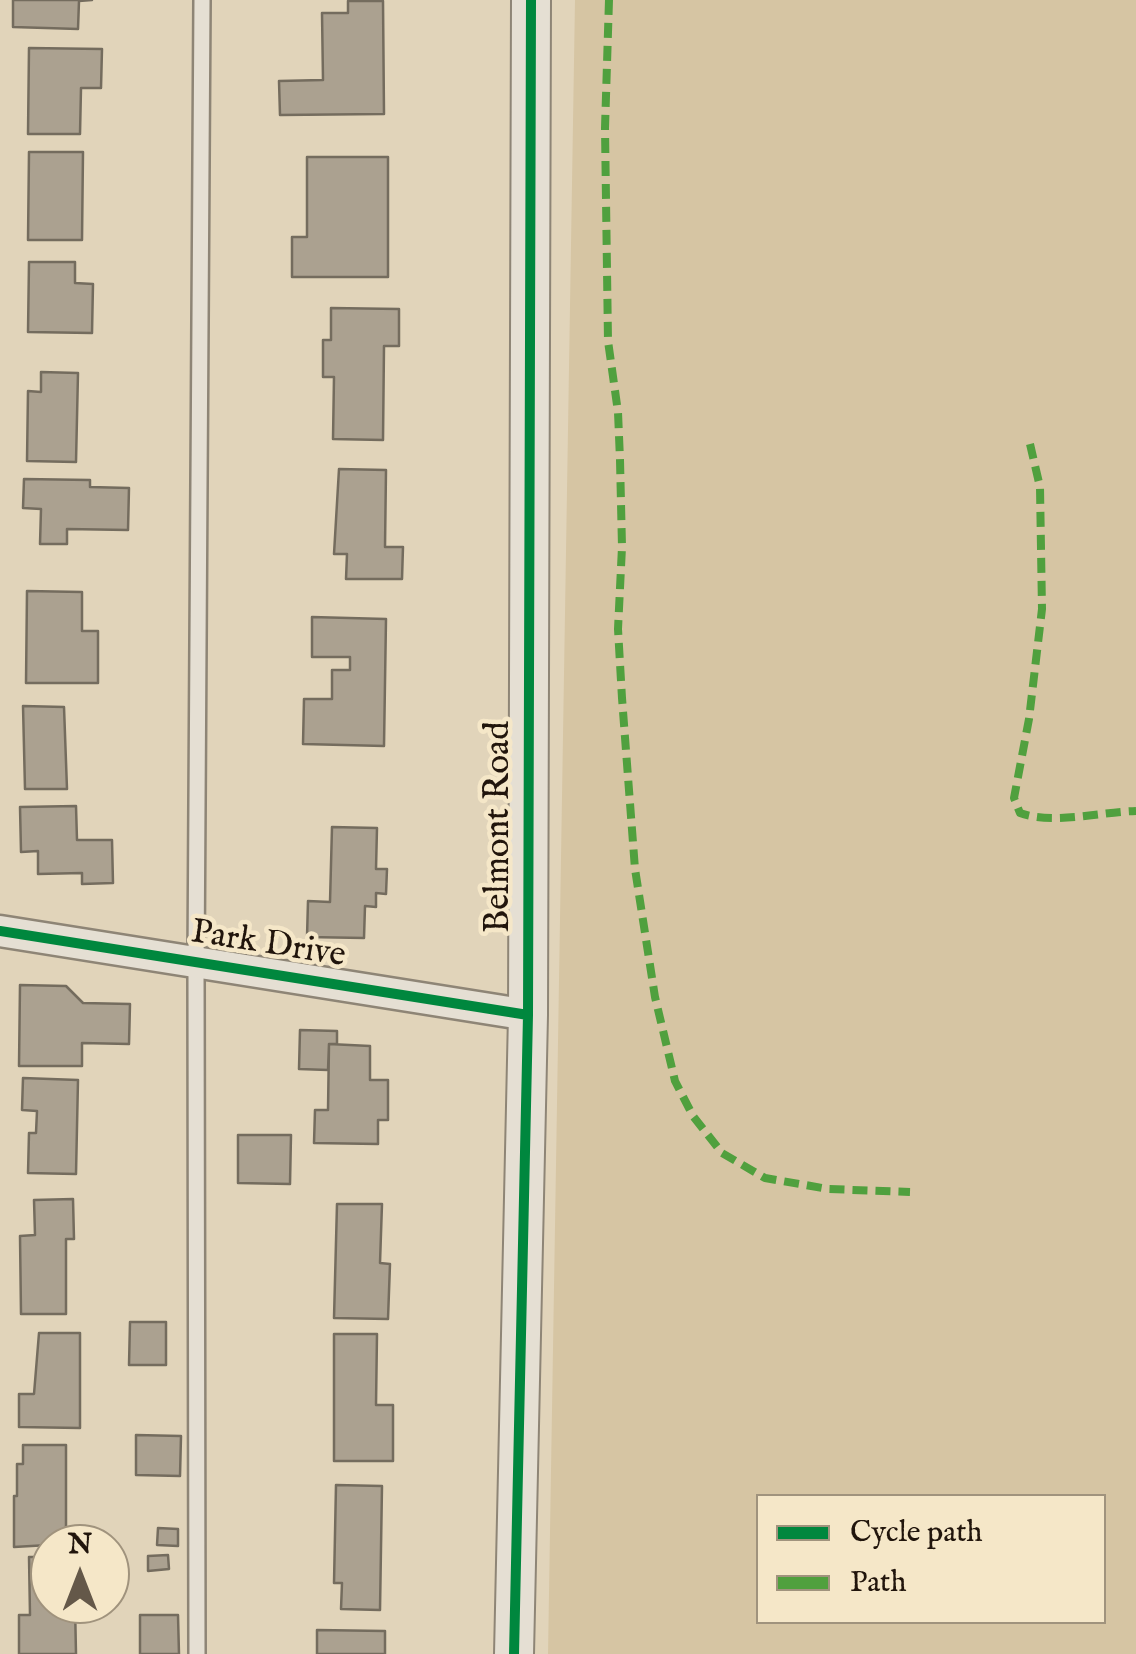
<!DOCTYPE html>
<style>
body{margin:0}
#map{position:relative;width:1136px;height:1654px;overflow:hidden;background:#e1d4ba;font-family:"IM FELL English",serif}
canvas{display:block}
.legend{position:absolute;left:756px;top:1494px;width:350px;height:130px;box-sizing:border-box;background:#f5e7c8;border:2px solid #a0937d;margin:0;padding:12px 18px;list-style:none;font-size:30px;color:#21150c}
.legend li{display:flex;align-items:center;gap:20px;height:50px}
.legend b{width:50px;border:2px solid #a0937d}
.north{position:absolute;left:30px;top:1524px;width:100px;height:100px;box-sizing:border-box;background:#f5e7c8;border:2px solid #a0937d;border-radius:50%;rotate:0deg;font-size:28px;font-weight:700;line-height:40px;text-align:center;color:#21150c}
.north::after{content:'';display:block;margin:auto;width:35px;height:45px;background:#645849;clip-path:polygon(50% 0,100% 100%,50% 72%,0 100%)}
</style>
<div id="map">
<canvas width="1136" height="1654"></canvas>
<ul class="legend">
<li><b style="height:12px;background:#00873e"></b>Cycle path</li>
<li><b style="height:12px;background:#50a03e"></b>Path</li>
</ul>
<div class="north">N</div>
</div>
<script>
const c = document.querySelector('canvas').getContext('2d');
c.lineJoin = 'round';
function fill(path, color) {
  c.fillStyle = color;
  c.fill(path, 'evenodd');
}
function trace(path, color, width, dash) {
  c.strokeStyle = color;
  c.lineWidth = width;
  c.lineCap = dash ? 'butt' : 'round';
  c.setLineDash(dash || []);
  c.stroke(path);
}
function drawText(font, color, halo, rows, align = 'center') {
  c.font = font + ' "IM FELL English",serif';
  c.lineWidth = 9;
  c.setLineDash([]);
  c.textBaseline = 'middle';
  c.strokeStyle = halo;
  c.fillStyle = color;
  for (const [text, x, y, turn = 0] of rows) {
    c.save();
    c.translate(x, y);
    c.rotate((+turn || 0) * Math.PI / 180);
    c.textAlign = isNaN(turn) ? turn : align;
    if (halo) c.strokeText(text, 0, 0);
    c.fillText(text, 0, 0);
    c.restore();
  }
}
fill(new Path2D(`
 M575,0H1136V1654H548ZM1104,1496V1622H758V1496Z`), '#d6c5a3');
const building = new Path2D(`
 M13,0H92L79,1L78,29L13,27Z
 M348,1H383L384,114L280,115L279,81L323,80L322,13H348Z
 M29,48L102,49L101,88H81L80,134H28Z
 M29,152H83L82,240H28Z
 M307,157H388V277H292V237H307Z
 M29,262H75V283L93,284L92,333L28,332Z
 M331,308L399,309V346H384L383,440L333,439L334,377H323V340H331Z
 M41,372L78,373L76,462L27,461L28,391L41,392Z
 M339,469L386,470L385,547H403L402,579H346L347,554H334Z
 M24,479L90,480V487L129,488L128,530L67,529V544H40L41,509L23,508Z
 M27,591L82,592V631H98V683H26Z
 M312,617L386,619L384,746L303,744L304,699H332V670H350V657H312Z
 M23,706L64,707L67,789H25Z
 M76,806L77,840H112L113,883L82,884V873L38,874V851L21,852L20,807Z
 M332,827L377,828L376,869H387L386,894L376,893V907L365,906L364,938L307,937L308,901L330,902Z
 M20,985L66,986L83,1003L130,1004L129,1044L82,1043V1066H19Z
 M300,1030L337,1031V1044H329L328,1070L299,1069Z
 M329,1044L370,1046V1080H388V1120H378V1144L314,1143L315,1110H328Z
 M23,1078L78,1080L76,1174L28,1173L29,1133H36L37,1111L22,1110Z
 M238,1135H291L290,1184L238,1183Z
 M73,1199L74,1239H66V1314H21L20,1236L35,1235L34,1200Z
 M337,1204H382L380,1263L390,1264L388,1319L334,1318Z
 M130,1322H166V1365H129Z
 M39,1333H80V1428L19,1427V1394H34Z
 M334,1334H377L376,1405H393V1461H334Z
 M136,1435L181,1436L180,1476L136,1475Z
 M23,1445H66V1544L14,1547V1496H17V1464H23Z
 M336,1485L382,1486L380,1610L341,1609L342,1583H334Z
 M158,1528L178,1529V1546L157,1545Z
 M168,1555L169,1569L148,1571V1556Z
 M29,1557H50V1604H75L76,1654H19V1615H30Z
 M140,1615H178L179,1654H140Z
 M317,1630L385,1631V1654H317Z`);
fill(building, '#aba190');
trace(building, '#746c5e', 2.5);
const service = new Path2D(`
 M197,1654L196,962L202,0`);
const minor = new Path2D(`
 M0,931L528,1015`);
const tertiary = new Path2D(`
 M514,1654L528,1015L531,0`);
trace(service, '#8e8576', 20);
trace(minor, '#8e8576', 35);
trace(tertiary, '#8e8576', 42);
trace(service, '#e5dfd3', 15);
trace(minor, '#e5dfd3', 30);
trace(tertiary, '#e5dfd3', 38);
trace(new Path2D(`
 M609,0L605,128L608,341L618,412L620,460L622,547L618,629L622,698L635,869L655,997L675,1081L693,1116L722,1153L765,1178L828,1189L910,1192
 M1030,444L1040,487L1042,609L1029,719L1014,798L1020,813C1052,825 1100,812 1136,811`), '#50a03e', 8, [15, 8]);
trace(new Path2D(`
 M0,931L528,1015
 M514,1654L528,1015L531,0`), '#00873e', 10);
drawText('35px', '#21150c', '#f5e7c8', [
 ["Belmont Road",501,827,-90],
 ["Park Drive",268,946,9]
]);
</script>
